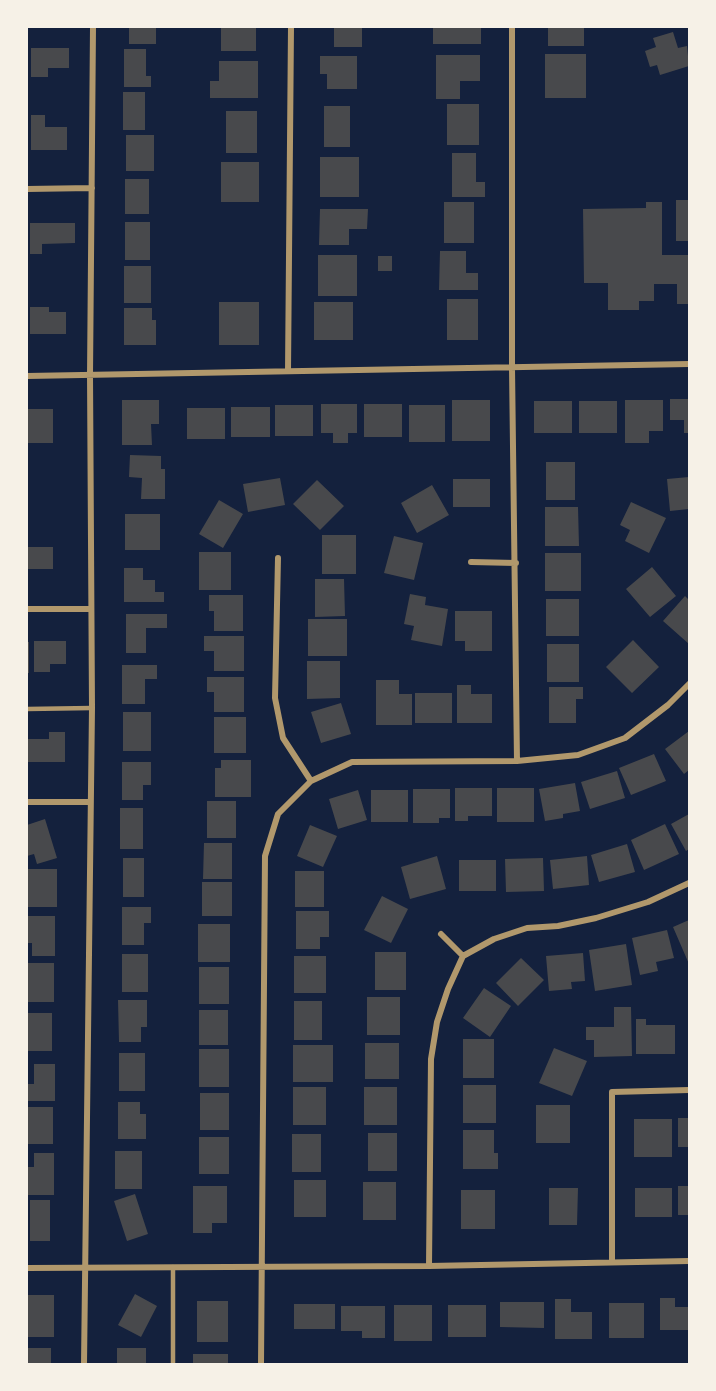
<!DOCTYPE html>
<style>
body{margin:0}
#map{position:relative;width:716px;height:1391px;overflow:hidden;background:#14213d;font-family:Cabin,sans-serif}
canvas{display:block}
.frame{position:absolute;inset:0;border:28px solid #f6f1e7;pointer-events:none}
</style>
<div id="map">
<canvas width="716" height="1391"></canvas>
<div class="frame"></div>
</div>
<script>
const c = document.querySelector('canvas').getContext('2d');
c.lineJoin = 'round';
function fill(path, color) {
  c.fillStyle = color;
  c.fill(path, 'evenodd');
}
function trace(path, color, width, dash) {
  c.strokeStyle = color;
  c.lineWidth = width;
  c.lineCap = dash ? 'butt' : 'round';
  c.setLineDash(dash || []);
  c.stroke(path);
}
fill(new Path2D(`
 M129,27H156V44H129Z
 M221,27H256V51H221Z
 M334,27H362V47H334Z
 M433,27H481V44H433Z
 M548,27H584V46H548Z
 M673,32L678,48L687,46L689,66L660,75L657,65L650,67L645,51L656,47L653,38Z
 M31,48H69V68H48V77H31Z
 M124,49H146V76H151V87H124Z
 M545,54H586V98H545Z
 M436,55H480V81H460V99H436Z
 M320,56H357V89H327V74H320Z
 M219,61H258V98H210V81H219Z
 M123,92H145V130H123Z
 M447,104H479V145H447Z
 M324,106H350V147H324Z
 M226,111H257V153H226Z
 M31,115H45V127H67V150H31Z
 M126,135H154V171H126Z
 M452,153H476V182H485V197H452Z
 M320,157H359V197H320Z
 M221,162H259V202H221Z
 M125,179H149V214H125Z
 M676,200H689V241H676Z
 M444,202H474V243H444Z
 M646,202H662V255H689V304H677V284H654V301H639V310H608V283H584L583,209L646,208Z
 M320,209H368L367,229H349V245H319Z
 M125,222H150V260H125Z
 M30,223H75V243L42,244V254H30Z
 M440,251H466V273H478V290H439Z
 M318,255H357V296H318Z
 M378,256H392V271H378Z
 M124,266H151V303H124Z
 M447,299H478V340H447Z
 M219,302H259V345H219Z
 M314,302H353V340H314Z
 M30,307H49V312H66V334H30Z
 M124,308H152V320H156V345H124Z
 M670,399H689V433H684V420H670Z
 M122,400H159V424H151L152,445H122Z
 M452,400H490V441H452Z
 M625,400H663V431H649V443H625Z
 M534,401H572V433H534Z
 M579,401H617V433H579Z
 M321,404H357V433H348V443H333V433H321Z
 M364,404H402V437H364Z
 M275,405H313V436H275Z
 M409,405H445V442H409Z
 M231,407H270V437H231Z
 M187,408H225V439H187Z
 M27,409H53V443H27Z
 M130,455L161,456V469H165V499H141L142,478L129,477Z
 M546,462H575V500H546Z
 M689,477V509L670,511L667,479Z
 M280,478L285,505L248,512L243,484Z
 M453,479H490V507H453Z
 M317,480L344,506L320,530L293,504Z
 M432,485L449,515L417,533L401,503Z
 M219,500L243,514L223,548L199,534Z
 M631,502L666,518L649,553L625,541L630,530L620,525Z
 M545,507H578L579,546H545Z
 M125,514H160V550H125Z
 M322,535H356V574H322Z
 M394,536L423,543L414,580L384,573Z
 M27,547H53V569H27Z
 M199,552H231V590H199Z
 M545,553H581V591H545Z
 M652,567L676,596L650,617L626,589Z
 M124,568H143V580H155V592H164V602H124Z
 M315,579H344L345,616L315,617Z
 M410,594L426,597L425,605L448,609L442,646L411,640L414,626L404,624Z
 M209,595H243V631H214V611H209Z
 M685,596L689,600V644L663,621Z
 M546,599H579V636H546Z
 M455,611H492V651H465V641H455Z
 M126,614H167V628H146V653H126Z
 M308,619H347V656H308Z
 M204,636H244V671H214V651H204Z
 M633,640L659,667L632,693L606,667Z
 M34,641H66V664H50V672H34Z
 M27,642H29V673H27Z
 M547,644H579V682H547Z
 M307,661H340V698L307,699Z
 M122,665H157V679H145V704H122Z
 M207,677H244V712H214V692H207Z
 M376,680H399V694H412V725H376Z
 M457,685H471V694H492V723H457Z
 M549,687H583V699H576V723H549Z
 M415,693H452V723H415Z
 M341,703L351,734L321,743L311,712Z
 M123,712H151V751H123Z
 M214,717H246V753H214Z
 M689,731V770L684,774L665,749Z
 M49,732H65V762H27V739H49Z
 M654,754L666,781L631,795L619,768Z
 M221,760H251V797H215V768H221Z
 M122,762H151V785H143V800H122Z
 M617,771L625,798L590,809L581,782Z
 M575,783L580,811L563,814V818L545,821L539,789Z
 M455,788H492V816H468V821H455Z
 M497,788H534V822H497Z
 M413,789H450V818H439V823H413Z
 M358,790L367,820L338,829L329,799Z
 M371,790H408V822H371Z
 M207,801H236V838H207Z
 M120,808H143V849H120Z
 M689,814V849L686,851L671,824Z
 M45,819L57,858L37,864L34,854L27,856V825Z
 M665,824L679,854L644,870L631,840Z
 M310,825L337,836L323,867L297,856Z
 M204,843H232V879H203Z
 M627,844L635,872L599,882L591,855Z
 M437,856L446,889L410,899L401,867Z
 M587,856L589,885L553,889L550,860Z
 M123,858H144V897H123Z
 M543,858L544,891L506,892L505,859Z
 M459,860H496V891H459Z
 M27,869H57V907H27Z
 M295,871H324V907H295Z
 M202,882H232V916H202Z
 M382,896L408,909L391,943L364,930Z
 M122,907H151V923H144V945H122Z
 M296,911H329V937H320V949H296Z
 M27,916H55V956H32V943H27Z
 M689,920V964L673,927Z
 M198,924H230V962H198Z
 M667,930L674,958L656,962L658,971L640,975L632,938Z
 M626,944L632,985L595,991L589,950Z
 M375,952H406V990H375Z
 M583,953L585,981L571,982L572,989L549,991L546,956Z
 M122,954H148V992H122Z
 M294,956H326V993H294Z
 M521,958L544,980L518,1006L496,983Z
 M27,963H54V1002H27Z
 M199,967H229V1004H199Z
 M484,988L511,1006L490,1037L463,1018Z
 M367,997H400V1035H367Z
 M118,1000H147V1027H141V1042H119Z
 M294,1001H322V1040H294Z
 M614,1007H631L632,1056L594,1057V1040H586V1027H614Z
 M199,1010H228V1045H199Z
 M27,1013H52V1051H27Z
 M636,1019H646V1025H675V1054H636Z
 M463,1039H494V1078H463Z
 M365,1043H399V1079H365Z
 M293,1045H333V1082H293Z
 M554,1048L587,1061L572,1096L539,1083Z
 M199,1049H229V1087H199Z
 M119,1053H145V1091H119Z
 M34,1064H55V1101H27V1084H34Z
 M463,1085H496V1123H463Z
 M293,1087H326V1125H293Z
 M364,1087H397V1125H364Z
 M200,1093H229V1130H200Z
 M118,1102H140V1114H146V1139H118Z
 M536,1105H570V1143H536Z
 M27,1107H53V1144H27Z
 M678,1118H689V1147H678Z
 M634,1119H672V1157H634Z
 M463,1130H494V1153H498V1169H463Z
 M368,1133H397V1171H368Z
 M292,1134H321V1172H292Z
 M199,1137H229V1174H199Z
 M115,1151H142V1189H115Z
 M34,1153H54V1195H28V1167H34Z
 M294,1180H326V1217H294Z
 M363,1182H396V1220H363Z
 M193,1186H227V1223H212V1233H193Z
 M678,1186H689V1215H678Z
 M549,1188H578L577,1225H549Z
 M635,1188H672V1217H635Z
 M461,1190H495V1229H461Z
 M135,1194L148,1234L127,1241L114,1201Z
 M30,1200H50V1241H30Z
 M135,1294L157,1306L141,1337L118,1325Z
 M27,1295H54V1337H27Z
 M660,1298H675V1307H689V1330H660Z
 M555,1299H571V1312H592V1339H555Z
 M197,1301H228V1342H197Z
 M500,1302H544V1328L500,1327Z
 M609,1303H644V1338H609Z
 M294,1304H335V1329H294Z
 M394,1305H432V1341H394Z
 M448,1305H486V1337H448Z
 M341,1306H385V1338H362V1331H341Z
 M27,1348H51V1364H27Z
 M117,1348H146V1364H117Z
 M193,1354H228V1364H193Z`), '#48494c');
trace(new Path2D(`
 M27,709L92,708
 M173,1364V1267`), '#b1986c', 4.5);
trace(new Path2D(`
 M512,27V368L517,761
 M27,189L92,188
 M288,371L291,27
 M27,376L689,364
 M278,558L275,698L283,738L311,781
 M471,562L516,563
 M27,609H91
 M27,802H90
 M441,934L463,956
 M463,956L494,939L527,928L558,926L596,918L648,902L689,883
 M612,1262V1092L689,1090
 M429,1266L431,1059L437,1022L448,989L463,956
 M27,1268L429,1266L689,1261
 M84,1364L92,708L90,375L93,27
 M261,1364L265,856L278,814L311,781L352,762L517,761L578,755L625,738L668,705L689,684`), '#b1986c', 6);
</script>
